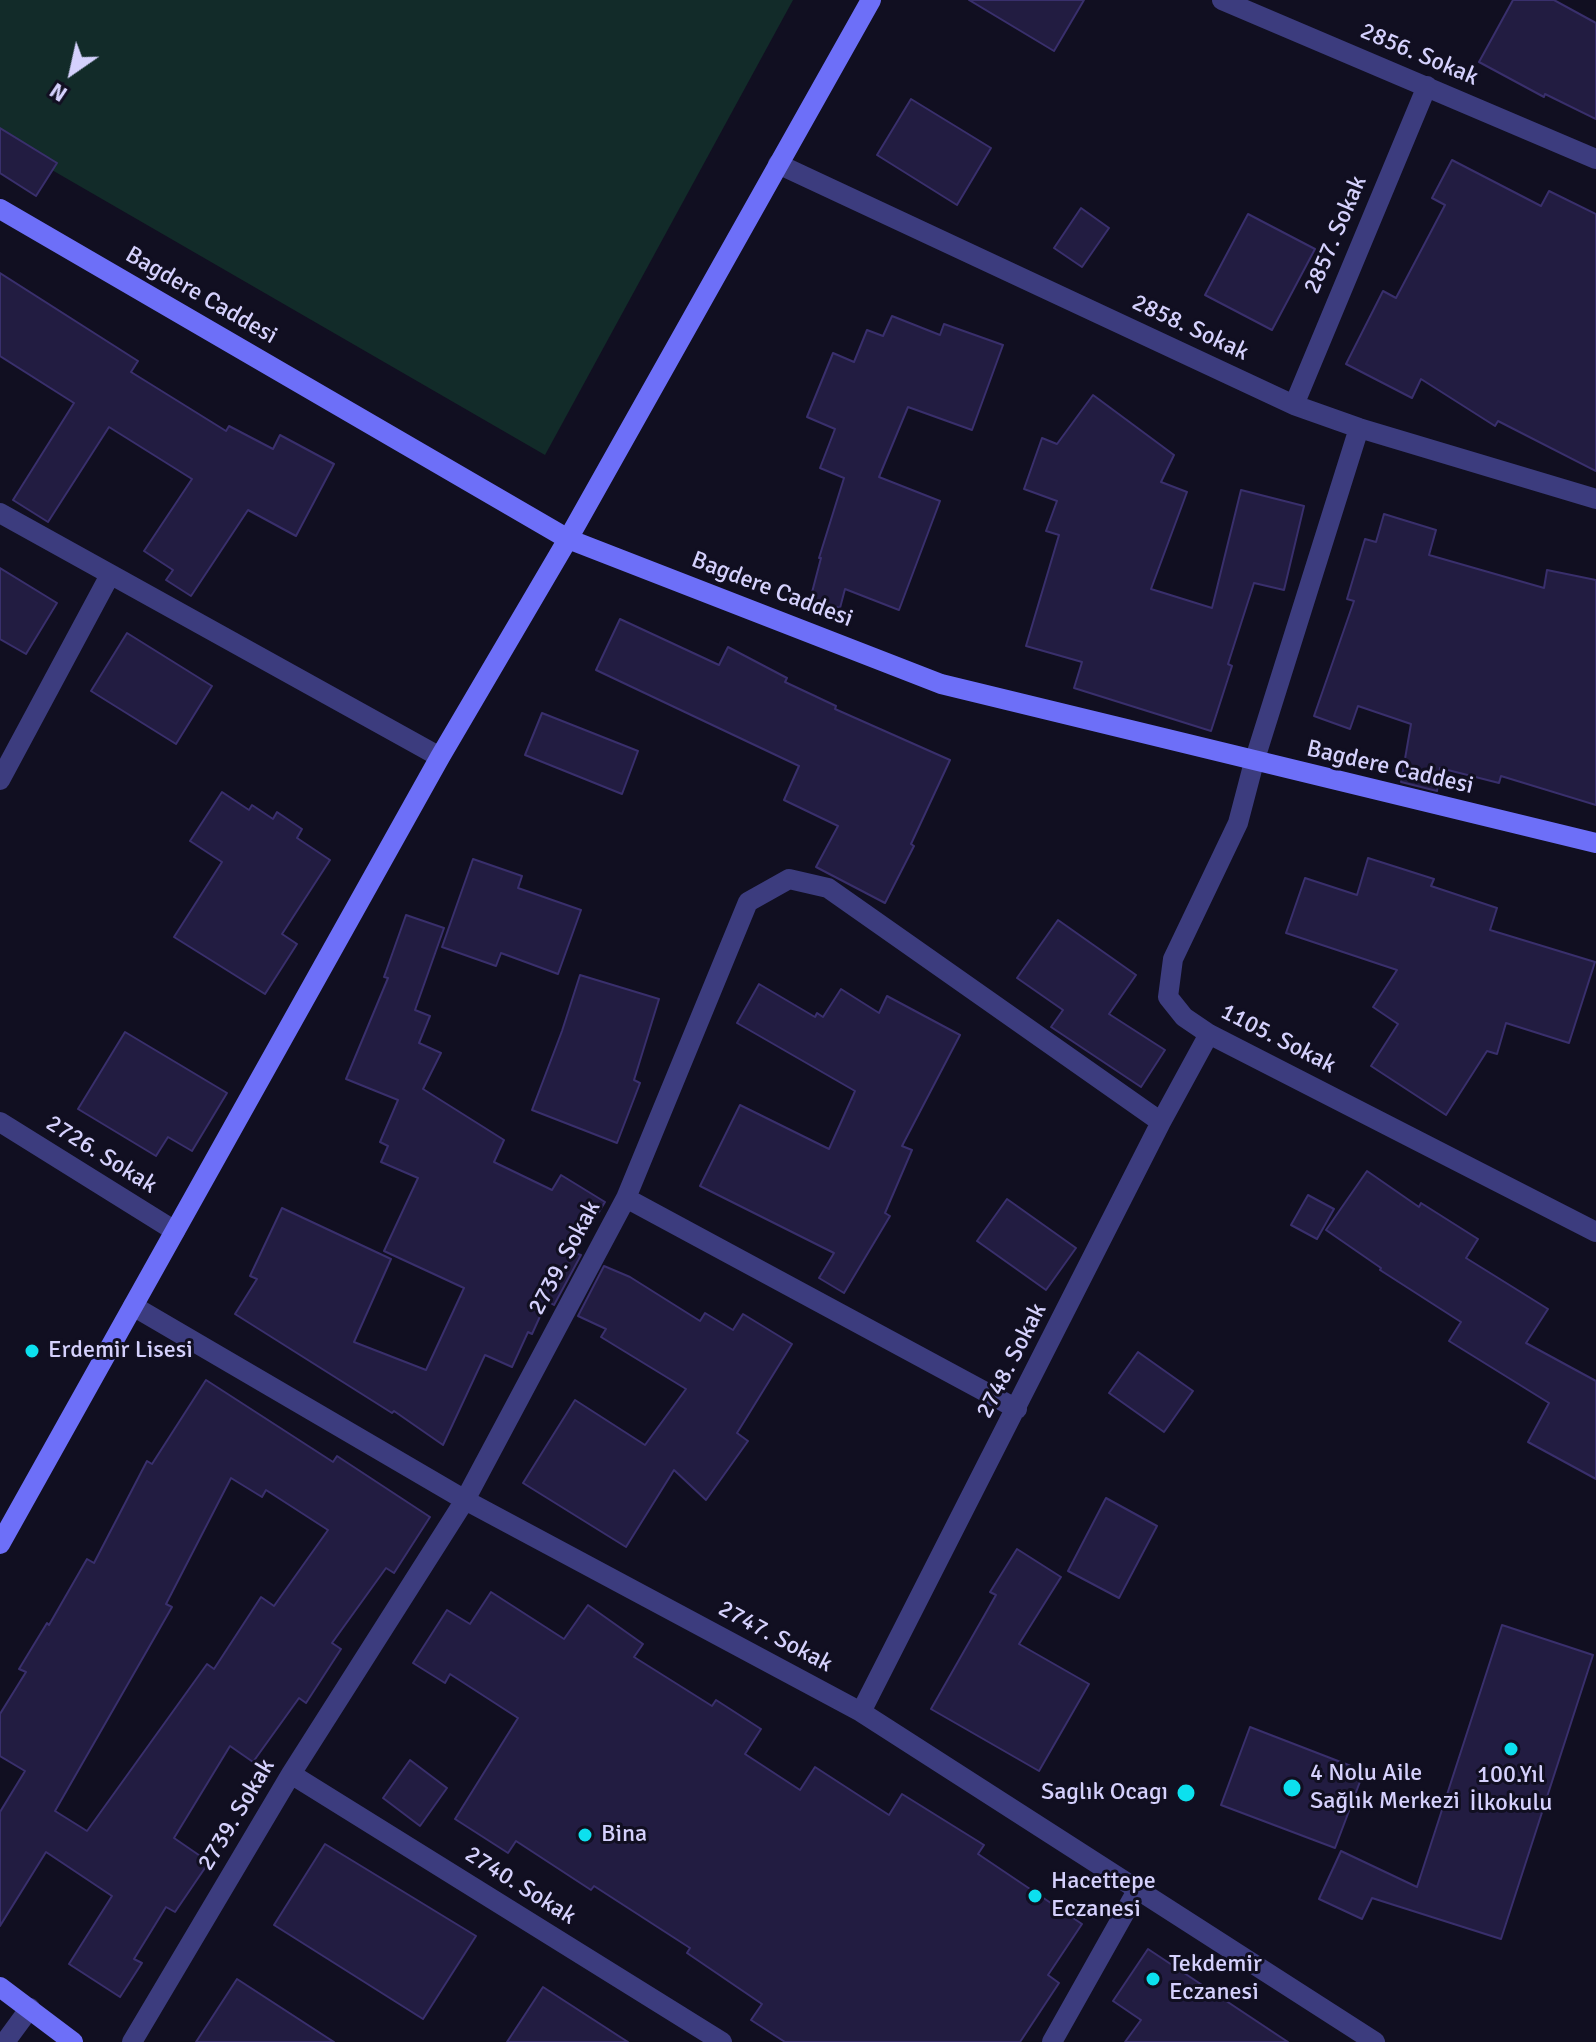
<!DOCTYPE html>
<meta charset="utf-8">
<style>
body{margin:0}
#map{position:relative;width:1596px;height:2042px;overflow:hidden;background:#110f21;font-family:Signika,sans-serif}
canvas{display:block}
.north{position:absolute;left:32px;top:32px;width:80px;height:80px;-webkit-text-stroke:6px #110f21;paint-order:stroke;rotate:214deg;font-size:22px;font-weight:700;line-height:32px;text-align:center;color:#d5d1fd}
.north::after{content:'';display:block;margin:auto;width:28px;height:36px;background:#d5d1fd;clip-path:polygon(50% 0,100% 100%,50% 72%,0 100%)}
</style>
<div id="map">
<canvas width="1596" height="2042"></canvas>
<div class="north">N</div>
</div>
<script>
const c = document.querySelector('canvas').getContext('2d');
c.lineJoin = 'round';
function fill(path, color) {
  c.fillStyle = color;
  c.fill(path, 'evenodd');
}
function trace(path, color, width, dash) {
  c.strokeStyle = color;
  c.lineWidth = width;
  c.lineCap = dash ? 'butt' : 'round';
  c.setLineDash(dash || []);
  c.stroke(path);
}
function drawText(font, color, halo, rows, align = 'center') {
  c.font = font + ' Signika,sans-serif';
  c.lineWidth = 6;
  c.setLineDash([]);
  c.textBaseline = 'middle';
  c.strokeStyle = halo;
  c.fillStyle = color;
  for (const [text, x, y, turn = 0] of rows) {
    c.save();
    c.translate(x, y);
    c.rotate((+turn || 0) * Math.PI / 180);
    c.textAlign = isNaN(turn) ? turn : align;
    if (halo) c.strokeText(text, 0, 0);
    c.fillText(text, 0, 0);
    c.restore();
  }
}
fill(new Path2D(`
 M0,0H793L545,455L0,140Z`), '#122b29');
const building = new Path2D(`
 M969,0H1084L1054,51Z
 M1513,0H1554L1596,23V119L1545,94L1544,97L1479,62Z
 M911,99L991,148L957,205L877,155Z
 M0,128L57,163L36,196L0,173Z
 M1452,160L1541,206L1549,191L1596,214V471L1498,421L1495,426L1421,379L1412,398L1346,364L1383,291L1396,298L1445,205L1432,198Z
 M1081,208L1109,228L1082,267L1054,248Z
 M1248,214L1315,249L1272,330L1205,295Z
 M0,273L138,361L131,372L226,431L229,426L273,449L280,435L334,464L296,536L248,510L191,596L166,580L173,570L144,551L192,479L109,427L48,522L13,500L74,403L0,356Z
 M892,316L940,335L944,324L1003,345L972,430L908,407L879,477L940,501L899,610L845,589L840,608L810,600L821,558H819L844,478L820,468L835,429L807,417L833,353L854,362L867,330L883,336Z
 M1093,395L1174,455L1161,482L1187,492L1151,589L1212,608L1241,490L1304,506L1284,590L1254,583L1228,664L1232,666L1211,731L1074,688L1082,662L1026,646L1059,535L1046,531L1057,501L1024,489L1042,438L1057,444Z
 M1384,514L1436,530L1429,555L1544,588L1547,570L1596,580V805L1501,776L1499,783L1440,768L1437,791L1401,782L1411,724L1358,706L1350,729L1314,716L1354,601L1347,599L1365,539L1376,542Z
 M0,568L57,603L26,654L0,639Z
 M620,619L719,665L728,647L787,678L785,682L836,706L835,709L950,760L911,844L914,846L885,903L816,867L838,826L784,800L799,766L596,670Z
 M127,633L212,686L176,744L91,691Z
 M542,713L638,751L622,794L525,755Z
 M222,792L249,810L252,805L273,819L277,812L302,829L297,838L330,860L282,934L297,944L265,994L174,937L222,862L190,841Z
 M1368,858L1434,879L1431,886L1497,908L1490,930L1595,962L1569,1043L1506,1023L1497,1054L1487,1051L1446,1115L1371,1066L1398,1024L1373,1007L1397,970L1286,933L1305,878L1357,895Z
 M473,859L522,876L518,888L581,910L558,974L501,953L496,966L442,947Z
 M406,915L444,928L415,1010L430,1016L419,1043L441,1053L423,1089L504,1140L494,1162L552,1190L561,1175L605,1202L574,1253L581,1255L554,1305L547,1301L532,1334L528,1332L512,1367L485,1355L443,1445L394,1411L392,1413L235,1314L257,1279L250,1276L282,1208L391,1259L354,1342L426,1370L464,1288L384,1251L418,1178L381,1162L388,1146L380,1142L398,1100L346,1079L388,978L384,977Z
 M1058,920L1136,975L1109,1014L1165,1050L1141,1087L1051,1027L1063,1010L1017,978Z
 M580,975L659,999L634,1080L640,1083L617,1143L532,1110L562,1031Z
 M759,984L815,1017L817,1013L823,1017L841,989L879,1013L887,996L960,1035L902,1146L912,1150L885,1213L890,1216L844,1293L819,1278L834,1253L700,1186L740,1105L829,1149L855,1091L737,1023Z
 M125,1032L227,1093L192,1151L168,1137L156,1156L78,1109Z
 M1367,1171L1419,1207L1421,1203L1478,1239L1466,1258L1548,1309L1526,1343L1596,1381V1479L1528,1442L1549,1403L1449,1341L1461,1322L1380,1270L1381,1268L1326,1230Z
 M1308,1195L1334,1209L1317,1239L1291,1225Z
 M1007,1199L1076,1248L1046,1290L977,1241Z
 M604,1266L630,1277L700,1321L705,1313L733,1330L743,1314L792,1344L737,1433L748,1441L706,1500L674,1470L626,1547L523,1483L575,1400L645,1445L686,1389L601,1337L606,1329L578,1316Z
 M1138,1352L1193,1391L1164,1432L1109,1393Z
 M206,1380L333,1462L337,1456L430,1517L394,1573L386,1568L332,1643L341,1649L306,1703L299,1698L253,1762L230,1746L174,1838L209,1862L175,1912L166,1907L134,1959L142,1963L120,1997L69,1964L112,1896L46,1852L0,1926V1812L25,1771L0,1756V1714L26,1672L19,1669L47,1623L49,1625L87,1559L94,1563L147,1461L152,1464ZM231,1478L262,1497L266,1490L328,1530L274,1606L261,1597L214,1669L207,1664L87,1831L55,1811L172,1607L166,1604Z
 M1106,1498L1157,1526L1119,1598L1068,1571Z
 M1017,1549L1061,1577L1019,1644L1089,1684L1039,1771L931,1709L996,1595L990,1592Z
 M491,1592L564,1639L588,1605L643,1644L634,1657L712,1706L716,1700L761,1729L745,1754L800,1790L815,1767L889,1815L902,1794L984,1845L978,1854L1082,1924L1048,1975L1059,1983L1020,2042H785L751,2020L762,2004L687,1953L690,1948L594,1886L591,1890L516,1841L508,1853L455,1819L518,1718L450,1674L445,1683L413,1663L447,1610L470,1624Z
 M1502,1625L1593,1655L1501,1939L1372,1898L1362,1919L1319,1899L1341,1851L1417,1887Z
 M1250,1727L1364,1771L1335,1848L1221,1805Z
 M410,1760L447,1788L420,1826L383,1798Z
 M325,1844L476,1936L423,2019L274,1925Z
 M1148,1949L1288,2042H1125L1141,2020L1113,2001Z
 M237,1979L334,2042H196Z
 M543,1987L628,2042H507Z`);
fill(building, '#221c41');
trace(building, '#392f6c', 2);
trace(new Path2D(`
 M1222,0L1596,159
 M778,164L1294,405L1359,428L1596,499
 M1294,405L1427,86
 M1359,428L1254,762L1238,823L1173,959L1168,997L1184,1017L1209,1034L1596,1232
 M0,513L440,757
 M0,780L110,575
 M0,1122L175,1231
 M626,1198L1017,1409
 M133,1306L465,1500L861,1712L1375,2042
 M861,1712L1161,1122L1209,1034
 M291,1774L722,2042
 M5,2042L30,2008
 M132,2042L291,1774L465,1500L626,1198L748,902L789,879L828,888L1161,1122
 M1052,2042L1138,1889`), '#3c3c7e', 20);
trace(new Path2D(`
 M0,209L568,539L941,684L1596,843
 M0,1544L440,757L568,539L871,0
 M0,1987L73,2042`), '#6d6ff8', 20);
for (const [x, y, r, color] of [
 [32,1351,8,"#0ce0ee"],
 [1511,1749,8,"#0ce0ee"],
 [1292,1788,10,"#0ce0ee"],
 [1186,1793,10,"#0ce0ee"],
 [585,1835,8,"#0ce0ee"],
 [1035,1896,8,"#0ce0ee"],
 [1153,1979,8,"#0ce0ee"]
]) {
  const dot = new Path2D();
  dot.arc(x, y, r, 0, 2 * Math.PI);
  c.fillStyle = color;
  c.fill(dot);
  trace(dot, '#110f21', 3);
}
drawText('24px', '#d5d1fd', '#110f21', [
 ["2856. Sokak",1419,55,23],
 ["2857. Sokak",1336,235,-67],
 ["Bagdere Caddesi",201,296,30],
 ["2858. Sokak",1190,328,25],
 ["Bagdere Caddesi",772,590,21],
 ["Bagdere Caddesi",1390,768,13],
 ["1105. Sokak",1278,1039,27],
 ["2726. Sokak",101,1155,32],
 ["2739. Sokak",565,1258,-62],
 ["2748. Sokak",1012,1361,-63],
 ["2747. Sokak",775,1637,28],
 ["2739. Sokak",237,1815,-59],
 ["2740. Sokak",520,1886,32]
]);
drawText('24px', '#d5d1fd', '#110f21', [
 ["Erdemir Lisesi",48,1351],
 ["4 Nolu Aile",1310,1774],
 ["Sağlık Merkezi",1310,1802],
 ["100.Yıl",1511,1776,"center"],
 ["İlkokulu",1511,1804,"center"],
 ["Saglık Ocagı",1168,1793,"right"],
 ["Bina",601,1835],
 ["Hacettepe",1051,1882],
 ["Eczanesi",1051,1910],
 ["Tekdemir",1169,1965],
 ["Eczanesi",1169,1993]
], 'left');
</script>
